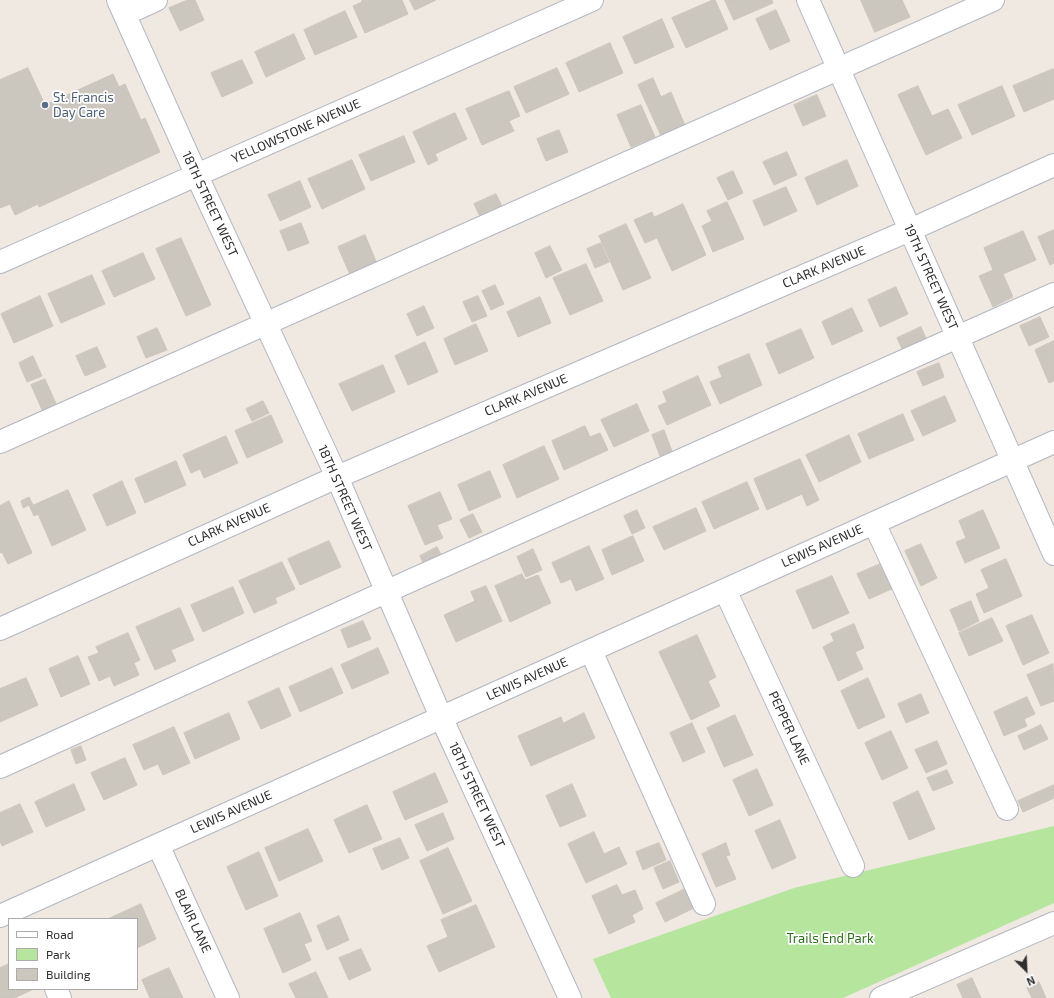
<!DOCTYPE html>
<style>
body{margin:0}
#map{position:relative;width:1054px;height:998px;overflow:hidden;background:#efe9e1;font-family:"Exo 2",sans-serif}
canvas{display:block}
.legend{position:absolute;left:8px;top:918px;width:130px;height:72px;box-sizing:border-box;background:#fff;border:1px solid #ababab;margin:0;padding:5px 7px;list-style:none;font-size:12px;color:#2e2e2e}
.legend li{display:flex;align-items:center;gap:8px;height:20px}
.legend b{width:20px;border:1px solid #ababab}
.north{position:absolute;left:1006px;top:950px;width:40px;height:40px;-webkit-text-stroke:3px #fff;paint-order:stroke;rotate:156deg;font-size:11px;font-weight:700;line-height:16px;text-align:center;color:#2e2e2e}
.north::after{content:'';display:block;margin:auto;width:14px;height:18px;background:#2e2e2e;clip-path:polygon(50% 0,100% 100%,50% 72%,0 100%)}
</style>
<div id="map">
<canvas width="1054" height="998"></canvas>
<ul class="legend">
<li><b style="height:5px;background:#fff"></b>Road</li>
<li><b style="height:11px;background:#b6e59e"></b>Park</li>
<li><b style="height:11px;background:#cbc7bf"></b>Building</li>
</ul>
<div class="north">N</div>
</div>
<script>
const c = document.querySelector('canvas').getContext('2d');
c.lineJoin = 'round';
function fill(path, color) {
  c.fillStyle = color;
  c.fill(path, 'evenodd');
}
function trace(path, color, width, dash) {
  c.strokeStyle = color;
  c.lineWidth = width;
  c.lineCap = dash ? 'butt' : 'round';
  c.setLineDash(dash || []);
  c.stroke(path);
}
function drawText(font, color, halo, rows, align = 'center') {
  c.font = font + ' "Exo 2",sans-serif';
  c.lineWidth = 3.5;
  c.setLineDash([]);
  c.textBaseline = 'middle';
  c.strokeStyle = halo;
  c.fillStyle = color;
  for (const [text, x, y, turn = 0] of rows) {
    c.save();
    c.translate(x, y);
    c.rotate((+turn || 0) * Math.PI / 180);
    c.textAlign = isNaN(turn) ? turn : align;
    if (halo) c.strokeText(text, 0, 0);
    c.fillText(text, 0, 0);
    c.restore();
  }
}
fill(new Path2D(`
 M1054,826V903L843,998H611L593,959L794,888Z`), '#b6e59e');
const building = new Path2D(`
 M188,0H195L204,20L180,31L169,8Z
 M362,0H402L408,14L365,33L353,6L362,2Z
 M410,0H436L415,10Z
 M713,0H715L728,29L686,48L672,18Z
 M725,0H772L773,3L734,20Z
 M861,0H902L910,17L875,32Z
 M776,10L790,41L770,50L756,19Z
 M345,11L357,37L315,55L304,30Z
 M662,19L674,47L635,64L623,37Z
 M294,34L305,59L266,77L255,52Z
 M610,43L623,73L579,92L566,63Z
 M242,60L253,83L222,97L211,73Z
 M28,68L45,105L113,74L119,87L125,84L141,120L145,118L160,152L39,207L38,204L15,215L10,204L0,208V80Z
 M557,68L569,94L526,113L514,87Z
 M1053,69L1054,71V99L1024,112L1013,86Z
 M653,78L661,97L671,92L686,128L662,138L638,85Z
 M918,86L932,116L948,109L962,138L926,155L898,95Z
 M1002,86L1015,116L972,135L958,105Z
 M509,91L520,116L509,121L514,131L482,145L466,109Z
 M817,95L826,116L803,126L794,105Z
 M641,105L655,137L631,147L617,115Z
 M455,113L467,139L435,154L438,160L428,165L413,132Z
 M559,130L568,152L546,161L537,139Z
 M404,136L415,162L371,181L359,155Z
 M787,152L797,175L774,185L763,162Z
 M352,160L365,189L322,209L308,179Z
 M847,160L858,186L817,205L805,178Z
 M733,171L743,193L728,200L717,178Z
 M300,181L311,207L280,221L268,195Z
 M786,187L797,211L764,226L753,201Z
 M496,194L504,210L482,221L474,204Z
 M727,202L744,239L713,252L702,226L712,221L707,211Z
 M683,204L706,255L672,271L657,238L645,243L634,220L652,212L654,217Z
 M301,223L309,243L288,251L280,231Z
 M626,224L651,278L623,290L599,236Z
 M1054,230V263L1050,265L1038,237Z
 M1023,231L1036,260L1003,274L1013,297L993,307L979,276L993,270L984,248Z
 M365,235L378,266L351,277L338,247Z
 M181,238L211,305L186,316L156,249Z
 M601,243L609,262L595,268L587,249Z
 M550,246L562,270L546,278L535,253Z
 M143,253L155,279L114,297L102,271Z
 M586,264L603,301L570,315L553,278Z
 M92,275L105,304L61,323L48,294Z
 M495,285L504,304L491,310L482,291Z
 M896,287L908,314L880,327L868,300Z
 M40,296L53,326L14,343L1,314Z
 M478,296L487,316L472,322L463,302Z
 M540,297L551,323L518,337L507,312Z
 M424,306L434,328L417,336L407,314Z
 M852,308L863,331L832,345L822,322Z
 M1040,317L1049,337L1029,346L1020,326Z
 M476,324L488,351L455,365L444,339Z
 M921,327L928,343L904,353L897,338Z
 M157,328L167,350L146,358L137,337Z
 M801,329L814,358L779,374L766,344Z
 M1054,341V381L1049,383L1035,350Z
 M425,342L438,372L408,385L395,356Z
 M97,347L106,367L85,376L76,356Z
 M749,354L762,385L720,404L710,382L722,377L718,367Z
 M33,356L42,376L27,382L19,363Z
 M939,363L944,377L923,386L917,372Z
 M383,365L395,392L352,411L339,384Z
 M698,376L711,405L667,425L658,406L667,402L663,392Z
 M45,379L57,406L43,412L31,385Z
 M945,396L956,421L923,436L911,411Z
 M263,401L269,413L252,421L246,409Z
 M637,404L649,431L614,447L601,420Z
 M903,414L914,440L869,459L858,434Z
 M271,415L283,442L247,458L235,431Z
 M585,426L590,437L600,433L608,450L564,470L552,441Z
 M664,430L672,451L660,456L652,435Z
 M849,435L861,462L819,482L806,455Z
 M226,436L238,463L204,478L200,469L191,473L183,455Z
 M544,446L559,479L517,498L503,465Z
 M800,459L819,500L807,506L802,494L767,510L754,479Z
 M176,461L186,485L145,503L135,479Z
 M490,471L501,497L469,511L458,485Z
 M122,481L136,513L107,526L93,495Z
 M747,482L759,509L714,529L702,502Z
 M68,490L86,530L52,546L38,514L34,516L29,505L23,508L21,501L29,497L33,505Z
 M440,492L452,519L437,525L443,538L425,545L408,506Z
 M9,501L32,553L8,564L2,552L0,553V506Z
 M696,508L706,531L664,550L653,527Z
 M637,510L645,528L632,534L624,516Z
 M983,510L1000,548L965,563L956,542L966,538L959,521Z
 M473,514L482,532L469,538L460,520Z
 M633,536L644,561L612,575L602,550Z
 M329,541L341,567L300,585L288,559Z
 M921,544L937,578L921,586L905,551Z
 M589,546L604,579L576,591L571,579L561,583L552,563Z
 M437,547L444,560L426,569L420,556Z
 M533,549L542,570L526,577L517,557Z
 M1006,559L1022,596L984,613L976,594L989,588L981,570Z
 M282,562L295,589L275,598L277,603L254,613L239,581Z
 M885,562L896,587L869,599L857,574Z
 M522,574L525,580L538,575L551,603L510,622L495,586Z
 M832,576L849,613L813,629L796,591Z
 M486,586L502,621L456,642L444,615L475,601L471,592Z
 M233,587L244,613L203,632L191,605Z
 M971,601L979,621L959,631L950,610Z
 M180,608L194,640L171,650L176,661L155,670L136,627Z
 M1032,615L1049,653L1023,665L1006,626Z
 M992,618L1003,641L969,656L959,633Z
 M363,621L371,639L348,648L341,630Z
 M854,624L864,648L855,652L863,669L838,681L823,647L834,641L831,634Z
 M128,633L140,660L134,663L139,675L114,686L110,676L99,681L88,657L99,653L96,647Z
 M697,635L716,677L708,681L720,706L691,720L659,652Z
 M378,648L389,673L352,689L341,665Z
 M78,656L90,684L61,697L49,669Z
 M1053,664L1054,701L1041,706L1027,675Z
 M332,668L343,693L300,712L289,687Z
 M26,678L38,705L0,722V689Z
 M868,678L885,717L858,729L841,691Z
 M279,688L291,716L261,729L248,702Z
 M921,694L929,713L906,723L898,704Z
 M1027,697L1035,714L1024,719L1027,726L1004,736L994,712Z
 M229,713L240,739L195,759L184,733Z
 M584,713L595,738L531,766L518,736L561,717L563,723Z
 M735,715L753,755L724,767L707,728Z
 M692,723L705,752L683,762L670,733Z
 M1041,725L1048,739L1024,750L1018,736Z
 M174,727L190,763L163,775L158,764L144,770L133,745Z
 M891,731L908,768L882,780L865,743Z
 M937,741L947,764L926,773L915,750Z
 M81,746L86,760L76,764L71,750Z
 M125,758L137,785L104,800L91,773Z
 M757,769L773,805L749,816L733,780Z
 M947,770L953,783L933,791L927,778Z
 M435,773L448,802L405,820L393,792Z
 M74,784L85,810L46,827L35,802Z
 M572,784L586,816L560,827L546,796Z
 M1054,785V798L1023,812L1018,801Z
 M918,791L935,829L909,840L893,803Z
 M20,804L33,832L2,846L0,841V813Z
 M367,805L382,839L349,853L334,820Z
 M443,813L454,839L427,851L415,825Z
 M780,820L796,858L772,869L755,831Z
 M308,829L323,861L279,881L265,848Z
 M594,832L604,854L619,847L627,864L586,883L568,844Z
 M400,838L409,858L382,870L373,849Z
 M659,843L666,860L643,870L636,852Z
 M726,843L730,855L726,856L736,879L716,887L702,854Z
 M448,848L472,901L443,914L420,861Z
 M259,852L278,896L246,910L227,867Z
 M670,861L679,882L663,889L654,868Z
 M617,885L622,895L635,890L643,909L632,915L635,922L609,934L592,896Z
 M685,889L694,908L665,922L656,903Z
 M141,904L156,939L137,948V919H108Z
 M476,905L495,947L439,972L427,946L448,937L441,920Z
 M300,913L312,941L304,944L311,960L283,973L264,929Z
 M339,916L349,940L327,950L317,926Z
 M361,949L371,970L349,980L339,958Z
 M9,964V989H34L14,998H0V968Z
 M169,968L183,998H150L142,980Z
 M316,972L328,998H296L289,984Z
 M972,978L981,998H963L957,985Z
 M1039,982L1046,998H1032L1027,988Z`);
fill(building, '#cbc7bf');
trace(building, '#cbc5ba', 1);
const minor = new Path2D(`
 M118,0L197,176L337,477L441,717L570,998
 M808,0L1054,554
 M125,14L156,0
 M0,262L592,0
 M0,442L993,0
 M874,523L1007,809
 M725,590L853,866
 M0,629L337,477L910,230L1054,165
 M591,651L704,904
 M0,767L412,580L1054,294
 M158,845L228,998
 M0,916L1054,442
 M56,989L60,998
 M881,998L1054,923`);
trace(minor, '#b4b7c1', 24);
trace(minor, '#fff', 22);
for (const [x, y, r, color] of [
 [45,105,4,"#5c6f8a"]
]) {
  const dot = new Path2D();
  dot.arc(x, y, r, 0, 2 * Math.PI);
  c.fillStyle = color;
  c.fill(dot);
  trace(dot, '#fff', 1.5);
}
drawText('13px', '#4e5e75', '#fff', [
 ["St. Francis",53,98],
 ["Day Care",53,113]
], 'left');
drawText('13px', '#2e2e2e', '#fff', [
 ["YELLOWSTONE AVENUE",296,131,-24],
 ["18TH STREET WEST",210,204,65],
 ["CLARK AVENUE",824,267,-23],
 ["19TH STREET WEST",931,277,66],
 ["CLARK AVENUE",526,395,-23],
 ["18TH STREET WEST",345,498,66],
 ["CLARK AVENUE",229,525,-24],
 ["LEWIS AVENUE",822,546,-24],
 ["LEWIS AVENUE",527,679,-24],
 ["PEPPER LANE",789,728,65],
 ["18TH STREET WEST",477,795,65],
 ["LEWIS AVENUE",231,812,-24],
 ["BLAIR LANE",193,921,65]
]);
drawText('13px', '#2c6e1b', '#fff', [
 ["Trails End Park",830,939]
]);
</script>
